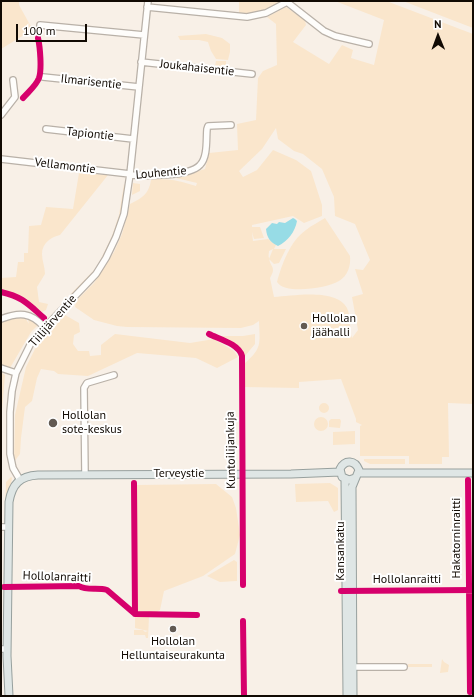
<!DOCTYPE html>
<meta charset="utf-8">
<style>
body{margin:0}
#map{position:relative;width:474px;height:697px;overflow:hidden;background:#f8f0e7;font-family:"PT Sans",sans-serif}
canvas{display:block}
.frame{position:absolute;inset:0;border:2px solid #110a03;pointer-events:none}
.north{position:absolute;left:418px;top:16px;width:40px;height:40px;-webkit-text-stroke:3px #fff;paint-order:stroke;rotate:359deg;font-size:11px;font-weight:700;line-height:16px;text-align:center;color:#110a03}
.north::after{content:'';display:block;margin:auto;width:14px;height:18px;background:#110a03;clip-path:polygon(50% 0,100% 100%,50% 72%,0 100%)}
.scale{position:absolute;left:16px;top:24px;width:71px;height:18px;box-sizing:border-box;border:2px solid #110a03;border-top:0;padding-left:5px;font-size:12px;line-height:14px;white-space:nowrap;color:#110a03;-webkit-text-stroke:3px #fff;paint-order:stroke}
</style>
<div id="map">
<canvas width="474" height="697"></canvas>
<div class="frame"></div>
<div class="north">N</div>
<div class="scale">100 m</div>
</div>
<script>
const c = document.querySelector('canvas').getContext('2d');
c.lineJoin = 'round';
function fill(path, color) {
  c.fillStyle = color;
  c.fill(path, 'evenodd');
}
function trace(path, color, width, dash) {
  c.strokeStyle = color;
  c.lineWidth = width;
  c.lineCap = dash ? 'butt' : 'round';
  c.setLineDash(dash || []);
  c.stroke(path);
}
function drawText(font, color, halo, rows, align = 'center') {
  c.font = font + ' "PT Sans",sans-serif';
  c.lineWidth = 4;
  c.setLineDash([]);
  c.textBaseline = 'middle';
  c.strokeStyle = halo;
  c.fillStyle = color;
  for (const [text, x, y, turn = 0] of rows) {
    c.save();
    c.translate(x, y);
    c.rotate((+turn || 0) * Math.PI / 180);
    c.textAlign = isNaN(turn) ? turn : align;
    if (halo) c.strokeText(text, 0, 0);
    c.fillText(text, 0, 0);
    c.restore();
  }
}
fill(new Path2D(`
 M1,1H19V5L34,32H29L1,49Z
 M239,1H278L279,3C266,11 254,14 239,14Z
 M335,1L389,2L473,34V404L448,403L449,457H442V464H409V456H360V426L362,425L356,422V419L341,379L299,382V388L244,387V364C262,348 260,345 259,321L253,325L241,328L127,327L117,326L94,320L75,307L76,301L94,283L114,252L122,234L130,204C142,198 149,194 151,180C166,177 182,182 196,186L197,183L176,178L205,169L209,153L238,150L237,124L256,120L258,78L263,71L277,65L276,24L267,17L286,7L305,20L306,25L293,42L329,64L342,45L353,50L351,58L374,65L384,20ZM276,128L278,139L294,151L303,154L322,169L334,197L335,216L355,224L370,260L363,270L355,269L363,294L352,297L358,330L352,338C349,330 351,316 347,308C336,288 293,296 274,297L270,278C277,267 270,267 269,258C268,256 269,253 269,251L273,249L269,259L274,264L279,263L286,249H274L276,245L268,239L253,241L252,232L254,239L264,238L260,227H252V225L293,216L304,223L322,216V205L311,171L296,160L273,150L257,170L243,177L239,171L262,149Z
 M403,1H473V28Z
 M206,34L222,38L230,44V52L228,60L216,59L211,51L208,42L199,40H180L178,36Z
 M216,61H226V67L215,66Z
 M79,173L108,175L60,235C51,237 42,243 42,254C42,261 45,267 45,274L37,287L39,302L48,304L46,310L42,312L22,297L1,291V278L16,277L18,262H24V253H28L29,226L41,225L46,207L73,209Z
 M133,183L140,184V191L132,195Z
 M124,184L125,185C123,205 115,250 99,263L112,236L119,215Z
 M325,218L350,256C351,265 348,276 339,281C328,288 285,295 277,282C282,264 290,241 306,230C312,225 319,222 325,218Z
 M96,268L88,279L61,306L60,305Z
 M65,315L79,323L80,332L74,335L73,344L78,351H89L90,356L101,355V345L115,334L190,343L214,339L234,351L238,357L217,368L196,358L137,353L88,376L58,374L54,371L41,369L37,378L32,401L25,407L21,438L20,454L14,462L15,415L26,367L35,349Z
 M17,316H24L29,324L27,316L39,324L31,332L10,368L1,366V322Z
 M255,334V344L245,356L239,347L217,336H243Z
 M1,372L5,375L1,422Z
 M319 408a5 5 0 1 1 10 0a5 5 0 1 1-10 0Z
 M314 424a7 7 0 1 1 14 0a7 7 0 1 1-14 0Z
 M331,419H340L341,421L340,428L329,427V421Z
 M355,431V444L333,445V432Z
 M364,459H405V464H370L364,461Z
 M11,477L12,478L5,519L6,482Z
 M330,483L338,488V510L334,512L328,501L296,502L295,484Z
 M216,484L232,497L236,508L240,535L235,554L203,576L164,591L160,610L149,617L148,638H146L145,635H134V630H143L145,632L148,631L135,628L136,485Z
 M234,560L237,562V581L220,582L207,576Z
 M466,576H473V603H467Z
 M442,659L444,662L449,665L448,672L440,673Z
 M408,664H432V667H408Z`), '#fae6cc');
fill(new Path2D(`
 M293,218L295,219L297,221C295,232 288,241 278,246C270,242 267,238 266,229L272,223L277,224L279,222L285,223Z`), '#97dce6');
const minor = new Path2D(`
 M147,7L247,17L266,13L287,2L324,31L335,36L369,44
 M40,25L144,35
 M141,62L252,74
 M43,77L139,87
 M1,115L15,97L13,80
 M46,129L133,139
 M1,159L130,174
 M130,175C145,176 189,177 200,165C208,157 206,139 207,129L208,126L231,125
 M1,319C19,312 31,312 44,327
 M1,368L16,373
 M85,475L84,388L87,383L114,375
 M20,480L13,468L10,454V412L12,391L16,373L32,341L96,274L106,258L116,237L124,214L130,174L148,1
 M1,527H9
 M1,649H7
 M349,667H404`);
const major = new Path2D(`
 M358,473H473
 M345,479L347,696
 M9,696L7,656L9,502C12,484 20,476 38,475L291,474L340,472
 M353,696L352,487L359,470C355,460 345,459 340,469L342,477L349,480L355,478`);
trace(minor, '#b9b1a8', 8);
trace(major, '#97a09e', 9);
trace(minor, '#fefdfb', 5.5);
trace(major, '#dfe6e5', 7);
trace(new Path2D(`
 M23,98C28,92 36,86 39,78C42,69 40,47 38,38
 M1,292C23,297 28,304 44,318
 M209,334C219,339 239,344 242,356L243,585
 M468,480L470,692
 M134,483L135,614
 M4,587L79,586C87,591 98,587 107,590L135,614L197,615
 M341,591L473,590
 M243,621L244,696`), '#d6006c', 6);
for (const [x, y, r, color] of [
 [304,326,4,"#625a53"],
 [53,423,5,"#625a53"],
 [173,629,4,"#625a53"]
]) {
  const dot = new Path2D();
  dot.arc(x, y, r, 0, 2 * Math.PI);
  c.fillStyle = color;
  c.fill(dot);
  trace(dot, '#fff', 1.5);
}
drawText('12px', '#110a03', '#fff', [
 ["Joukahaisentie",197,68,6],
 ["Ilmarisentie",91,82,6],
 ["Tapiontie",90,134,6],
 ["Vellamontie",65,166,7],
 ["Louhentie",161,173,-5],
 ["Tiilijärventie",53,321,-49],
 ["Kuntoilijankuja",231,450,-91],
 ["Terveystie",179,474],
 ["Hakatorninraitti",457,538,-90],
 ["Kansankatu",341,551,-90],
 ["Hollolanraitti",57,577,2],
 ["Hollolanraitti",407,580]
]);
drawText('12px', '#110a03', '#fff', [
 ["Hollolan",312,319],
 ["jäähalli",312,333],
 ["Hollolan",62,416],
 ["sote-keskus",62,430],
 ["Hollolan",173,642,"center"],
 ["Helluntaiseurakunta",173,656,"center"]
], 'left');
</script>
